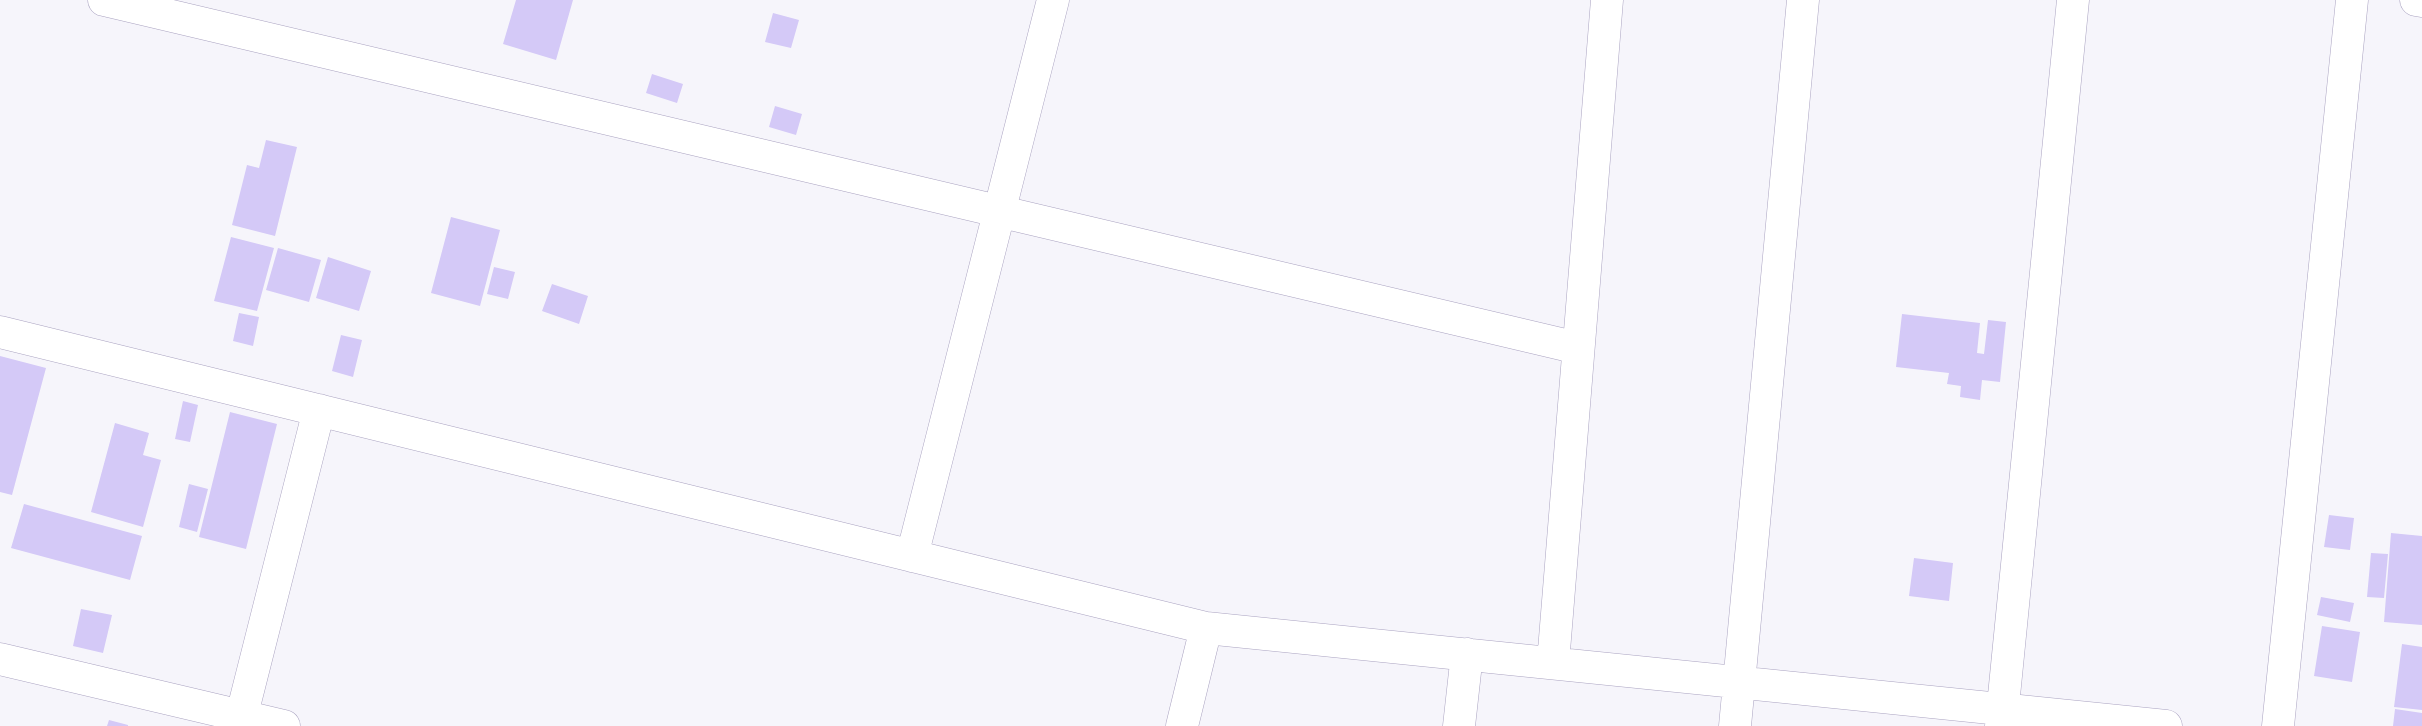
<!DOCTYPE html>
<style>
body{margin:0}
canvas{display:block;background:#f6f5fb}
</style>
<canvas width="2422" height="726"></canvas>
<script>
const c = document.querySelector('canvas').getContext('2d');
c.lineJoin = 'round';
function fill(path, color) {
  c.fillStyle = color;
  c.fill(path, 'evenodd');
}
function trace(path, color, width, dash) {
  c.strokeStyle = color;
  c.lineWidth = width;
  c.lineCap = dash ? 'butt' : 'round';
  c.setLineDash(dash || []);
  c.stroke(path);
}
fill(new Path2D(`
 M516,0H573L556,60L503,44Z
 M773,13L799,20L791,48L765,42Z
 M652,74L683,84L677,103L646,93Z
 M775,106L802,114L796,135L769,127Z
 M266,140L297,147L275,236L232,225L247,165L259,168Z
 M451,217L500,230L480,306L431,293Z
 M231,237L274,248L257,311L214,301Z
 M278,248L321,260L309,302L266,290Z
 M328,257L371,271L359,311L316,298Z
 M494,267L515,272L508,299L487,294Z
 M552,284L588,296L579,324L542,311Z
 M239,313L259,317L253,346L233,341Z
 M1902,314L1980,323L1977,353L1984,354L1988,320L2006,322L2000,382L1982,380L1980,400L1960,397L1961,386L1947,384L1949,373L1896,367Z
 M341,335L362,340L353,377L332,371Z
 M0,356L46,368L12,495L0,492Z
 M183,401L198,405L190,442L175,439Z
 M230,412L277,424L246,549L199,537Z
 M115,423L149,433L143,455L161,460L143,527L91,512Z
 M189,484L208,489L197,532L179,527Z
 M24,504L142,536L130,580L11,548Z
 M2329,515L2354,518L2350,550L2324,547Z
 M2391,533L2422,536V625L2384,622Z
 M2371,553L2388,554L2384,598L2367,597Z
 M1914,558L1953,563L1949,601L1909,596Z
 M2321,597L2354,603L2350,622L2317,615Z
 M81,609L112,615L103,653L73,646Z
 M2322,626L2360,632L2352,682L2314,676Z
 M2402,644L2422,647V710L2394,707Z
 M2395,709L2422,713V726H2393Z
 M109,720L128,725V726H107Z`), '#d4c9f7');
const minor = new Path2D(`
 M104,0L1578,348
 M2416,0L2422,1
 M0,332L1206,628L2166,726
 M912,556L1053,0
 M0,659L284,726
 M1553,663L1607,0
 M239,726L319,410
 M1182,726L1206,628
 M1459,726L1467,654
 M1735,726L1803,0
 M2001,726L2073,0
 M2278,726L2352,0`);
trace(minor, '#aaa3c1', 33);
trace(minor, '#fff', 32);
</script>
